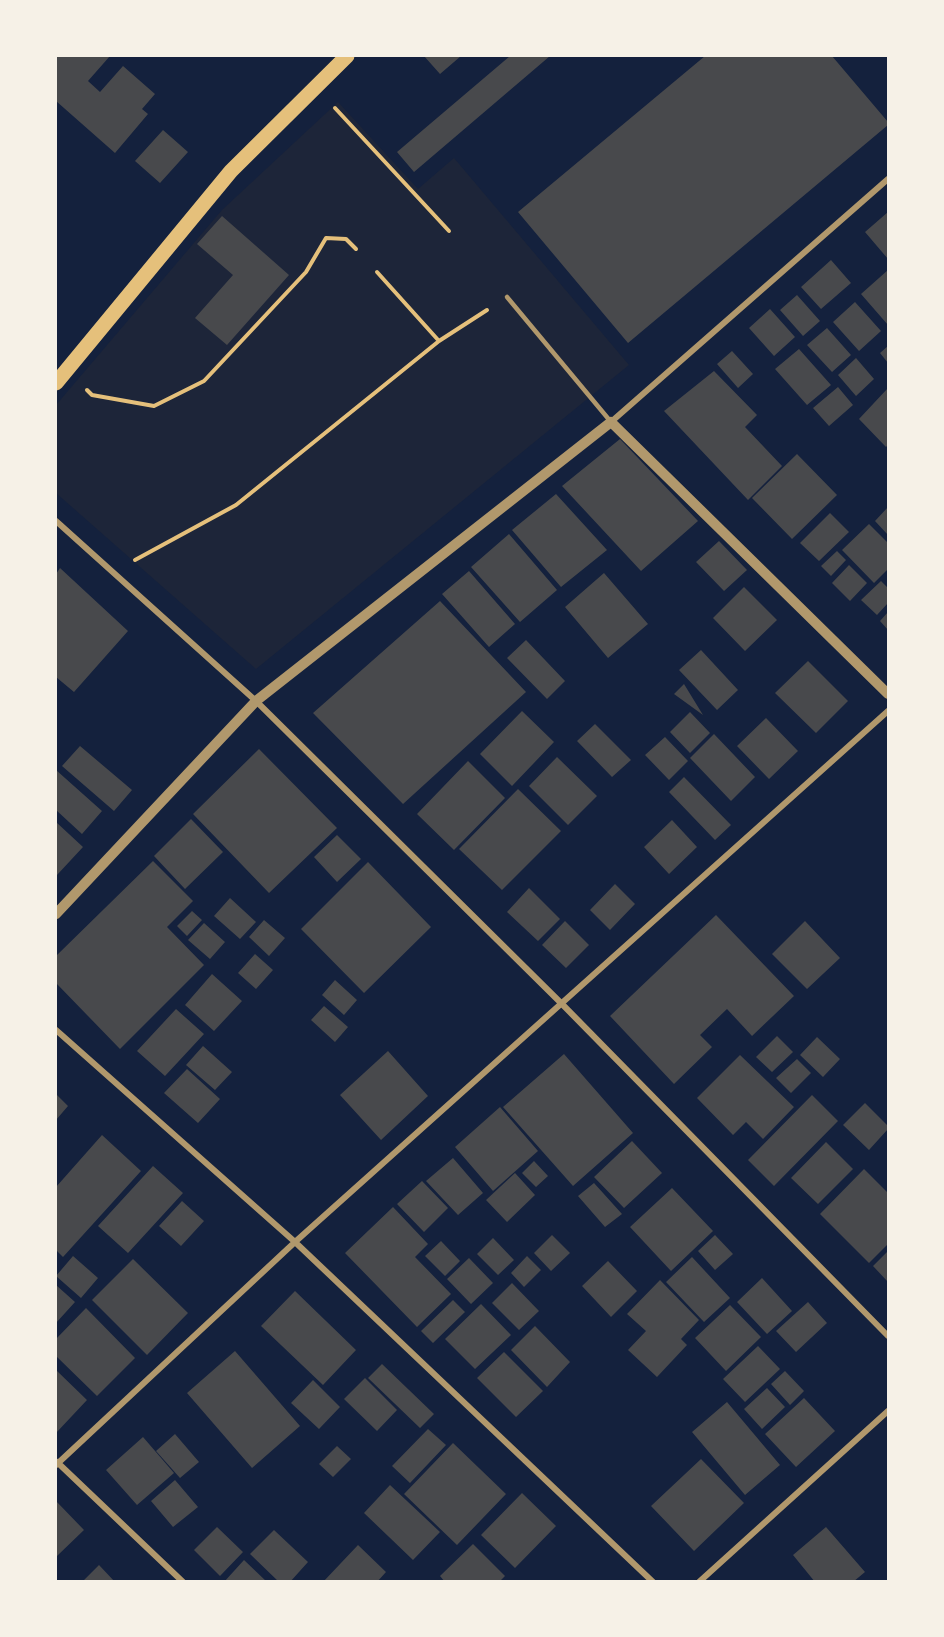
<!DOCTYPE html>
<style>
body{margin:0}
#map{position:relative;width:944px;height:1637px;overflow:hidden;background:#14213d;font-family:Inter,sans-serif}
canvas{display:block}
.frame{position:absolute;inset:0;border:57px solid #f6f1e7;pointer-events:none}
</style>
<div id="map">
<canvas width="944" height="1637"></canvas>
<div class="frame"></div>
</div>
<script>
const c = document.querySelector('canvas').getContext('2d');
c.lineJoin = 'round';
function fill(path, color) {
  c.fillStyle = color;
  c.fill(path, 'evenodd');
}
function trace(path, color, width, dash) {
  c.strokeStyle = color;
  c.lineWidth = width;
  c.lineCap = dash ? 'butt' : 'round';
  c.setLineDash(dash || []);
  c.stroke(path);
}
fill(new Path2D(`
 M338,102L418,189L454,158L629,365L256,669L56,493V405L222,210Z`), '#1d2539');
fill(new Path2D(`
 M56,56H110L88,81L100,92L123,66L155,94L142,109L148,114L115,153L56,101Z
 M424,56H461L440,74Z
 M510,56H550L414,172L397,152Z
 M705,56H832L888,122V125L628,343L518,212Z
 M163,130L188,152L160,183L135,161Z
 M888,212V259L865,232Z
 M222,216L289,275L227,345L195,318L233,275L197,244Z
 M831,260L851,283L821,309L801,287Z
 M888,270V325L861,294Z
 M797,295L820,321L803,336L780,310Z
 M855,302L881,331L859,351L833,322Z
 M770,309L795,337L774,356L749,328Z
 M827,328L851,355L832,372L807,345Z
 M888,346V363L880,353Z
 M799,349L831,385L807,405L775,369Z
 M732,351L753,374L738,388L717,364Z
 M856,358L874,379L856,396L838,375Z
 M714,371L757,415L745,427L782,466L748,500L664,411Z
 M838,387L853,405L829,426L813,408Z
 M888,388V445L886,447L859,419Z
 M620,439L698,521L641,571L562,486Z
 M797,454L837,495L792,539L752,498Z
 M556,494L607,550L561,587L512,530Z
 M888,507V535L875,521Z
 M830,513L849,532L819,561L800,543Z
 M869,524L888,543V569L874,583L842,550Z
 M509,534L557,590L520,622L471,567Z
 M719,541L747,570L724,591L696,562Z
 M837,551L846,560L831,576L821,566Z
 M849,565L867,583L850,601L832,583Z
 M60,568L128,631L74,692L56,677V574Z
 M469,571L515,624L489,647L442,594Z
 M604,573L648,624L608,658L565,607Z
 M881,581L888,588V603L877,615L861,600Z
 M744,587L777,620L745,651L713,618Z
 M440,601L526,692L403,804L313,713Z
 M888,612V630L880,621Z
 M526,640L565,681L547,699L507,658Z
 M701,650L738,690L717,710L679,670Z
 M808,661L848,701L816,733L775,693Z
 M684,684L703,715L674,694Z
 M522,711L554,742L512,786L480,754Z
 M690,712L710,733L690,753L670,732Z
 M766,718L798,751L769,779L737,746Z
 M595,724L631,760L612,777L577,741Z
 M714,734L755,777L731,801L690,758Z
 M665,737L688,761L669,780L645,755Z
 M80,746L132,790L114,811L62,766Z
 M259,749L337,828L269,893L193,814Z
 M557,757L597,796L568,825L529,786Z
 M468,761L505,798L454,850L417,814Z
 M56,770L102,811L82,834L56,810Z
 M684,777L731,825L715,840L669,792Z
 M518,789L561,831L502,890L459,849Z
 M191,819L223,852L185,889L154,856Z
 M672,820L697,847L669,874L644,847Z
 M56,822L83,847L57,875L56,873Z
 M337,835L361,859L337,882L314,857Z
 M153,861L193,901L167,927L204,965L120,1049L56,983V956Z
 M368,862L431,927L364,993L301,929Z
 M615,884L635,904L610,930L590,910Z
 M529,888L560,919L538,941L507,912Z
 M230,898L256,922L240,939L214,916Z
 M192,911L202,920L187,936L177,926Z
 M716,915L794,996L752,1036L727,1009L700,1035L712,1047L674,1084L610,1016Z
 M264,920L285,938L269,956L249,937Z
 M565,921L589,945L566,968L542,945Z
 M805,921L840,958L807,989L772,954Z
 M204,923L225,942L210,959L188,940Z
 M255,954L273,970L256,989L238,973Z
 M212,974L242,1001L214,1031L185,1005Z
 M335,980L357,1000L344,1015L322,995Z
 M324,1006L348,1027L335,1042L311,1020Z
 M176,1009L204,1034L165,1076L137,1051Z
 M777,1036L793,1052L772,1072L756,1057Z
 M817,1037L840,1059L823,1077L800,1055Z
 M203,1046L232,1072L215,1090L186,1065Z
 M388,1051L428,1096L381,1140L340,1095Z
 M564,1054L633,1133L573,1186L503,1107Z
 M740,1055L794,1107L763,1139L746,1122L733,1135L697,1098Z
 M797,1059L811,1073L791,1093L776,1078Z
 M187,1069L220,1099L198,1123L164,1093Z
 M56,1094L68,1106L56,1120Z
 M812,1095L838,1121L774,1186L748,1160Z
 M865,1103L888,1126V1129L869,1150L843,1125Z
 M500,1107L538,1151L493,1191L455,1147Z
 M102,1135L141,1171L63,1257L56,1250V1187Z
 M632,1141L662,1173L624,1208L594,1177Z
 M826,1142L853,1169L818,1204L791,1178Z
 M453,1158L483,1193L458,1215L426,1181Z
 M534,1161L548,1176L536,1187L522,1173Z
 M153,1166L183,1193L128,1253L98,1226Z
 M864,1169L888,1193V1244L869,1263L820,1214Z
 M515,1173L535,1195L507,1222L486,1200Z
 M422,1181L448,1208L424,1232L397,1204Z
 M594,1183L622,1214L605,1227L578,1196Z
 M672,1188L713,1231L671,1271L630,1227Z
 M182,1201L204,1221L181,1246L159,1226Z
 M393,1207L428,1244L415,1257L451,1294L417,1327L345,1253Z
 M552,1235L570,1253L551,1271L534,1253Z
 M715,1235L733,1254L715,1270L698,1251Z
 M493,1238L514,1260L498,1275L477,1254Z
 M441,1241L460,1261L445,1276L425,1256Z
 M888,1251V1282L873,1266Z
 M73,1256L98,1278L81,1298L56,1276Z
 M527,1256L541,1270L524,1287L511,1273Z
 M692,1257L730,1298L704,1322L666,1282Z
 M469,1258L493,1283L471,1304L447,1279Z
 M133,1259L188,1313L147,1355L92,1300Z
 M608,1261L637,1291L611,1317L582,1286Z
 M762,1278L792,1311L767,1334L737,1302Z
 M660,1280L699,1320L681,1339L687,1345L657,1377L628,1350L646,1331L627,1314Z
 M512,1283L539,1311L519,1330L492,1303Z
 M56,1285L75,1302L56,1323Z
 M295,1291L356,1350L323,1385L261,1326Z
 M453,1300L465,1312L433,1343L421,1331Z
 M808,1302L827,1323L796,1352L776,1331Z
 M481,1304L511,1335L475,1369L445,1339Z
 M730,1305L761,1337L726,1371L695,1338Z
 M86,1308L135,1358L97,1396L56,1356V1339Z
 M535,1326L570,1362L547,1387L511,1350Z
 M758,1346L780,1369L745,1402L723,1379Z
 M235,1351L300,1426L252,1468L187,1393Z
 M504,1352L543,1391L516,1417L477,1378Z
 M382,1364L434,1414L420,1428L368,1378Z
 M56,1370L87,1400L56,1433Z
 M785,1371L804,1391L790,1405L771,1384Z
 M365,1378L397,1410L377,1431L344,1399Z
 M313,1380L340,1407L319,1429L291,1403Z
 M767,1388L785,1407L762,1429L744,1409Z
 M804,1398L835,1431L796,1467L765,1434Z
 M727,1402L780,1465L745,1495L692,1432Z
 M428,1429L446,1445L410,1483L392,1466Z
 M175,1434L199,1462L180,1478L156,1451Z
 M143,1437L174,1473L137,1505L106,1470Z
 M453,1443L506,1494L457,1545L404,1494Z
 M337,1446L351,1459L333,1477L319,1464Z
 M701,1459L744,1503L694,1551L651,1506Z
 M175,1480L198,1507L173,1527L151,1501Z
 M390,1485L440,1532L413,1560L364,1513Z
 M522,1493L556,1526L515,1568L481,1535Z
 M56,1501L84,1530L57,1556L56,1554Z
 M217,1527L243,1552L220,1576L194,1550Z
 M826,1527L865,1572L853,1582H815L793,1555Z
 M274,1530L308,1562L290,1582H279L250,1554Z
 M473,1544L505,1576L499,1582H445L440,1576Z
 M358,1545L386,1572L377,1582H323Z
 M244,1560L267,1582H224Z
 M99,1565L115,1582H86L84,1580Z`), '#48494c');
trace(new Path2D(`
 M335,108L449,231
 M377,272L439,341
 M87,390L92,395L154,406L204,381L306,272L326,238L346,239L356,249
 M135,560L236,505L439,341L487,310`), '#e5c07b', 4);
trace(new Path2D(`
 M507,297L611,422`), '#b1986c', 4.5);
trace(new Path2D(`
 M611,422L888,179
 M56,521L256,701L562,1004L888,1336
 M56,1030L295,1242L653,1582
 M57,1462L183,1582
 M56,1465L295,1242L888,711
 M699,1582L888,1411`), '#b1986c', 6);
trace(new Path2D(`
 M56,914L256,701L611,422L888,694`), '#b1986c', 10);
trace(new Path2D(`
 M56,383L231,171L347,56`), '#e5c07b', 15);
</script>
